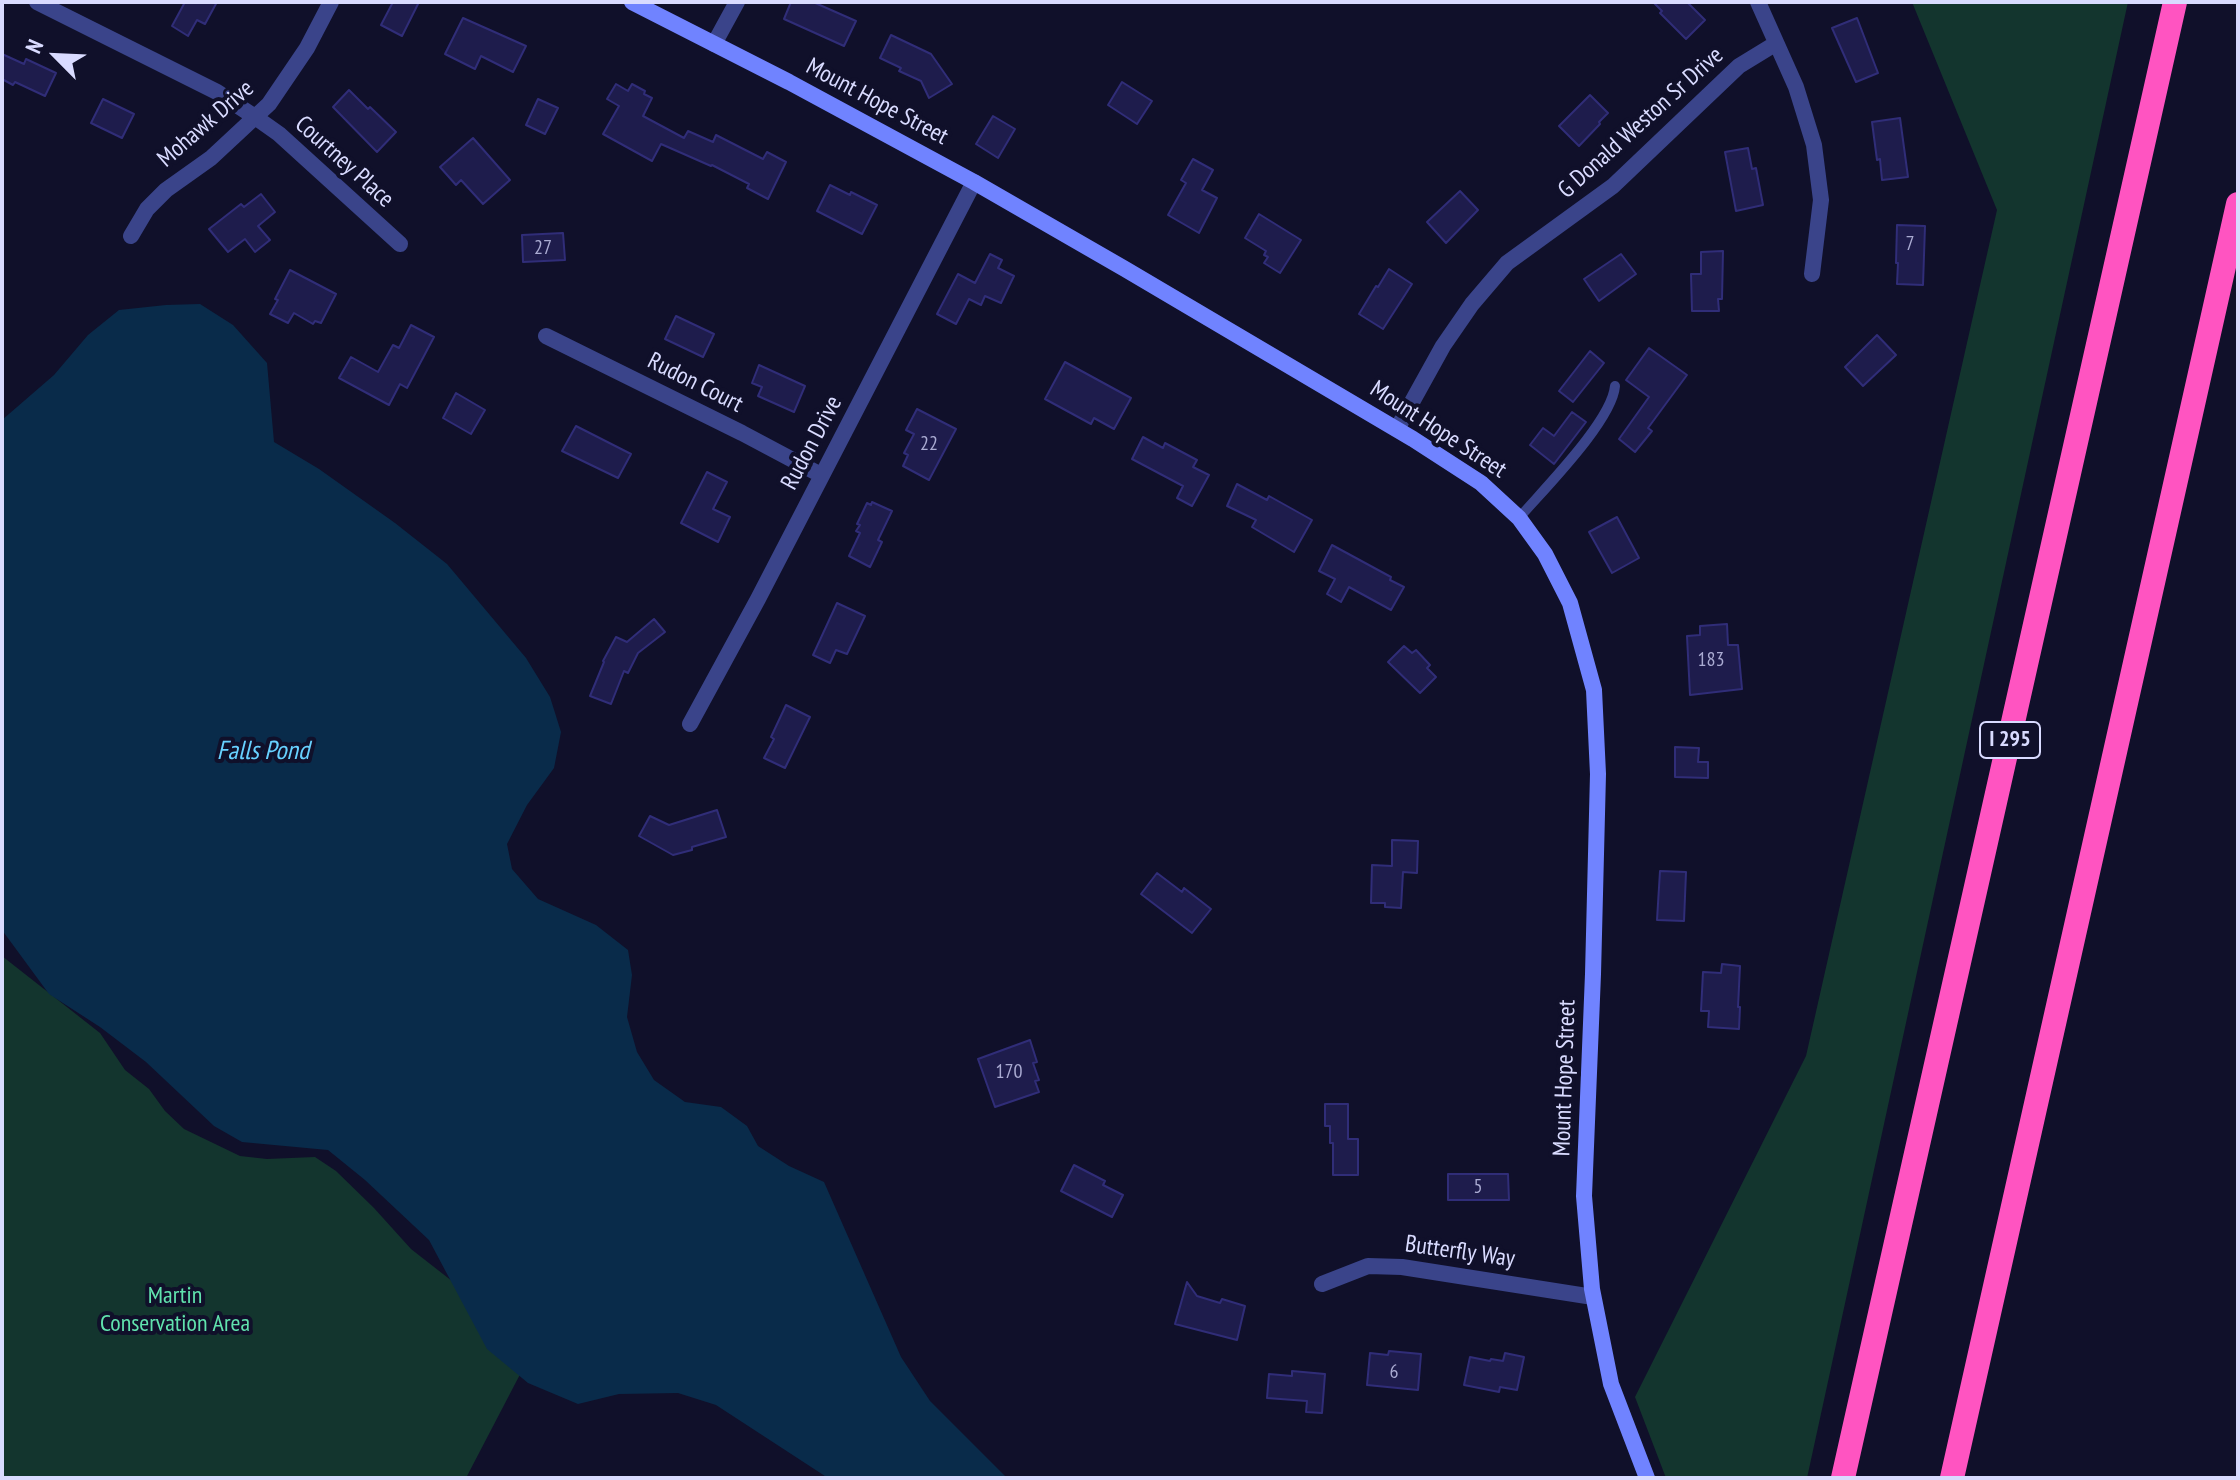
<!DOCTYPE html>
<style>
body{margin:0}
#map{position:relative;width:2240px;height:1480px;overflow:hidden;background:#10102a;font-family:"PT Sans Narrow",sans-serif}
canvas{display:block}
.frame{position:absolute;inset:0;border:4px solid #d9dbff;pointer-events:none}
.north{position:absolute;left:16px;top:16px;width:80px;height:80px;-webkit-text-stroke:6px #10102a;paint-order:stroke;rotate:294deg;font-size:22px;font-weight:700;line-height:32px;text-align:center;color:#d9dbff}
.north::after{content:'';display:block;margin:auto;width:28px;height:36px;background:#d9dbff;clip-path:polygon(50% 0,100% 100%,50% 72%,0 100%)}
</style>
<div id="map">
<canvas width="2240" height="1480"></canvas>
<div class="frame"></div>
<div class="north">N</div>
</div>
<script>
const c = document.querySelector('canvas').getContext('2d');
c.lineJoin = 'round';
function fill(path, color) {
  c.fillStyle = color;
  c.fill(path, 'evenodd');
}
function trace(path, color, width, dash) {
  c.strokeStyle = color;
  c.lineWidth = width;
  c.lineCap = dash ? 'butt' : 'round';
  c.setLineDash(dash || []);
  c.stroke(path);
}
function drawText(font, color, halo, rows, align = 'center') {
  c.font = font + ' "PT Sans Narrow",sans-serif';
  c.lineWidth = 8;
  c.setLineDash([]);
  c.textBaseline = 'middle';
  c.strokeStyle = halo;
  c.fillStyle = color;
  for (const [text, x, y, turn = 0] of rows) {
    c.save();
    c.translate(x, y);
    c.rotate((+turn || 0) * Math.PI / 180);
    c.textAlign = isNaN(turn) ? turn : align;
    if (halo) c.strokeText(text, 0, 0);
    c.fillText(text, 0, 0);
    c.restore();
  }
}
fill(new Path2D(`
 M1912,2H2128L1807,1478H1666L1635,1397L1806,1056L1997,210Z
 M2,956L100,1033L125,1070L149,1089L165,1111L184,1129L240,1156L267,1159L315,1157L336,1171L374,1208L411,1249L475,1299L539,1338L466,1478H2Z`), '#13352e');
fill(new Path2D(`
 M200,304L233,325L267,363L274,442L319,469L395,523L447,564L526,658L550,697L561,732L554,768L527,805L507,844L512,869L538,899L596,925L628,950L632,975L627,1017L637,1052L654,1080L685,1102L721,1107L747,1126L758,1146L789,1166L824,1182L901,1357L930,1401L1007,1478H828L716,1405L678,1393L619,1394L578,1404L528,1383L487,1349L429,1240L365,1180L328,1150L242,1142L214,1126L146,1062L100,1027L49,994L2,930V420L54,375L88,335L119,310L166,305Z`), '#092b4a');
const building = new Path2D(`
 M185,2H217L205,24L197,20L188,36L172,26Z
 M393,2H419L402,36L381,25Z
 M791,2H813L856,21L844,46L784,19Z
 M1653,2H1687L1705,20L1686,39L1660,13L1662,11Z
 M463,18L526,46L513,72L481,56L475,69L445,54Z
 M1857,18L1878,73L1856,82L1832,28Z
 M891,35L931,54L952,84L929,98L921,81L899,71L901,68L880,58Z
 M2,54L24,64L26,59L56,73L45,96L15,82L13,85L2,79Z
 M1122,82L1152,101L1137,124L1108,105Z
 M616,84L628,91L632,84L645,91L644,94L652,98L643,116L684,138L688,131L713,142L716,135L763,159L767,152L786,162L768,199L747,188L749,184L712,165L711,166L661,144L652,161L603,134L619,106L607,99Z
 M349,90L368,109L370,107L396,132L377,152L333,107Z
 M1590,95L1608,113L1599,122L1600,124L1579,146L1559,126Z
 M103,99L134,114L122,138L91,123Z
 M538,99L558,108L545,134L526,125Z
 M993,116L1015,129L998,158L976,144Z
 M1900,118L1908,177L1882,180L1880,159L1877,160L1872,122Z
 M473,138L510,180L483,204L461,180L456,185L440,167Z
 M1748,148L1752,169L1756,168L1763,205L1736,211L1725,152Z
 M1193,159L1213,170L1202,190L1217,198L1199,233L1168,215L1186,183L1181,180Z
 M830,185L850,195L851,192L877,205L862,234L817,211Z
 M1460,191L1478,210L1446,243L1427,222Z
 M261,194L275,212L258,226L270,240L255,252L245,239L228,252L209,229L241,204L244,207Z
 M1259,214L1301,240L1280,273L1264,263L1268,257L1264,255L1266,251L1245,238Z
 M1897,225L1925,226L1923,285L1897,284L1898,263H1896Z
 M563,233L565,260L523,262L522,235Z
 M1723,251L1722,299H1718L1719,311H1692L1691,274H1701V252Z
 M990,254L1002,260L998,268L1014,276L1001,303L985,296L981,305L969,299L956,324L937,314L958,274L975,283Z
 M1621,254L1636,274L1599,301L1584,279Z
 M1389,269L1412,284L1383,329L1359,314L1376,286L1378,287Z
 M290,270L336,294L321,323L315,321L313,324L294,313L288,323L270,314L278,300L275,299Z
 M676,316L714,334L703,357L665,339Z
 M411,325L434,337L407,388L400,384L389,405L339,378L351,357L378,372L393,345L399,348Z
 M1877,335L1896,355L1863,386L1845,367Z
 M1649,348L1687,375L1648,428L1652,431L1635,452L1619,439L1649,397L1626,380Z
 M1590,351L1604,363L1573,402L1559,391Z
 M1065,362L1131,398L1114,429L1094,418L1091,424L1045,399Z
 M759,365L805,386L794,412L758,396L762,387L752,383Z
 M456,393L485,410L471,434L443,418Z
 M917,409L956,429L929,480L903,466L908,455L904,453L914,434L906,430Z
 M1572,412L1586,422L1554,464L1530,445L1543,428L1554,436Z
 M576,426L631,454L618,478L562,451Z
 M1143,437L1163,448L1165,443L1197,460L1193,467L1209,475L1192,506L1177,498L1183,486L1132,459Z
 M707,472L727,482L713,509L730,517L718,542L681,523Z
 M1237,484L1267,500L1269,496L1312,520L1294,552L1252,527L1256,520L1227,506Z
 M872,502L892,511L878,540L882,542L870,567L849,556L860,533L856,531L860,525L857,524L867,503L871,505Z
 M1617,517L1639,558L1612,573L1589,532Z
 M1332,545L1391,577L1390,580L1404,587L1391,610L1349,587L1341,602L1327,594L1335,579L1319,571Z
 M837,603L865,616L847,654L836,650L830,663L813,655Z
 M654,619L665,632L638,653L628,673L624,671L611,704L590,696L604,662L603,661L616,637L627,642Z
 M1727,624L1728,645H1738L1742,689L1690,695L1687,636L1700,635V626Z
 M1404,646L1412,653L1416,650L1430,665L1427,668L1436,677L1420,693L1388,662Z
 M786,705L810,717L785,768L764,758L774,739L771,737Z
 M1675,747L1699,748L1698,762H1708V778L1675,777Z
 M717,810L726,837L692,847V850L673,855L639,836L650,816L669,825Z
 M1392,840L1418,841L1417,873L1403,872L1401,908L1385,907V903H1371L1372,865L1392,866Z
 M1660,871L1686,872L1684,921L1657,920Z
 M1157,873L1182,892L1184,888L1211,909L1192,933L1141,894Z
 M1722,964L1740,966L1738,1007H1740L1739,1029L1708,1027L1709,1011H1701L1703,972L1721,973Z
 M1030,1040L1037,1062L1033,1063L1039,1080L1035,1081L1039,1092L995,1107L978,1059Z
 M1325,1104H1348V1139H1358V1175H1333V1143H1330V1126H1325Z
 M1074,1165L1105,1181L1103,1185L1123,1195L1112,1217L1061,1191Z
 M1448,1174H1508L1509,1200H1448Z
 M1187,1282L1197,1296L1220,1303L1222,1299L1245,1306L1237,1340L1175,1324Z
 M1389,1351L1421,1354L1418,1390L1367,1385L1370,1353L1388,1355Z
 M1505,1353L1524,1357L1517,1390L1500,1387L1499,1392L1464,1385L1470,1357L1490,1361L1491,1359L1503,1361Z
 M1292,1371L1325,1374L1322,1413L1306,1412L1307,1401L1267,1398L1269,1374L1292,1376Z`);
fill(building, '#1e1c4c');
trace(building, '#302d78', 2);
trace(new Path2D(`
 M1519,518C1544,489 1612,421 1615,386`), '#3a448a', 10);
trace(new Path2D(`
 M37,2L217,92L255,117L279,134L400,244
 M1758,2L1796,87L1814,145L1821,200L1812,274
 M714,44L737,2
 M131,236L147,209L166,190L211,158L269,104L307,48L331,2
 M546,336L742,433L821,475
 M1397,429L1443,346L1472,304L1507,263L1613,186L1739,66L1775,44
 M690,724L758,599L974,182
 M1322,1284L1368,1266L1402,1267L1593,1297`), '#3a448a', 16);
trace(new Path2D(`
 M632,2L789,82L974,182L1125,269L1413,439L1481,483L1519,518L1545,554L1570,603L1594,690L1598,774L1593,974L1584,1196L1592,1289L1611,1384L1647,1478`), '#7083ff', 16);
trace(new Path2D(`
 M1843,1478L2175,2
 M1952,1478L2238,204`), '#ff54c1', 24);
drawText('20px', '#aaabd2', null, [
 ["7",1910,244],
 ["27",543,248],
 ["22",929,444],
 ["183",1711,660],
 ["170",1009,1072],
 ["5",1478,1187],
 ["6",1394,1372]
]);
for (const [x, y, w] of [
 [2010,740,60]
]) {
  const box = new Path2D();
  box.roundRect(x - w / 2, y - 18, w, 36, 6);
  c.fillStyle = '#10102a';
  c.fill(box);
  trace(box, '#d9dbff', 2);
}
drawText('bold 22px', '#d9dbff', null, [
 ["I 295",2010,740]
]);
drawText('24px', '#d9dbff', '#10102a', [
 ["Mount Hope Street",877,102,28],
 ["G Donald Weston Sr Drive",1641,123,-42],
 ["Mohawk Drive",206,124,-41],
 ["Courtney Place",344,162,42],
 ["Rudon Court",695,383,27],
 ["Mount Hope Street",1438,430,33],
 ["Rudon Drive",812,443,-62],
 ["Mount Hope Street",1565,1078,-88],
 ["Butterfly Way",1460,1252,8]
]);
drawText('24px', '#61e3ae', '#10102a', [
 ["Martin",175,1296],
 ["Conservation Area",175,1324]
]);
drawText('italic 26px', '#67d1ff', '#10102a', [
 ["Falls Pond",263,752]
]);
</script>
